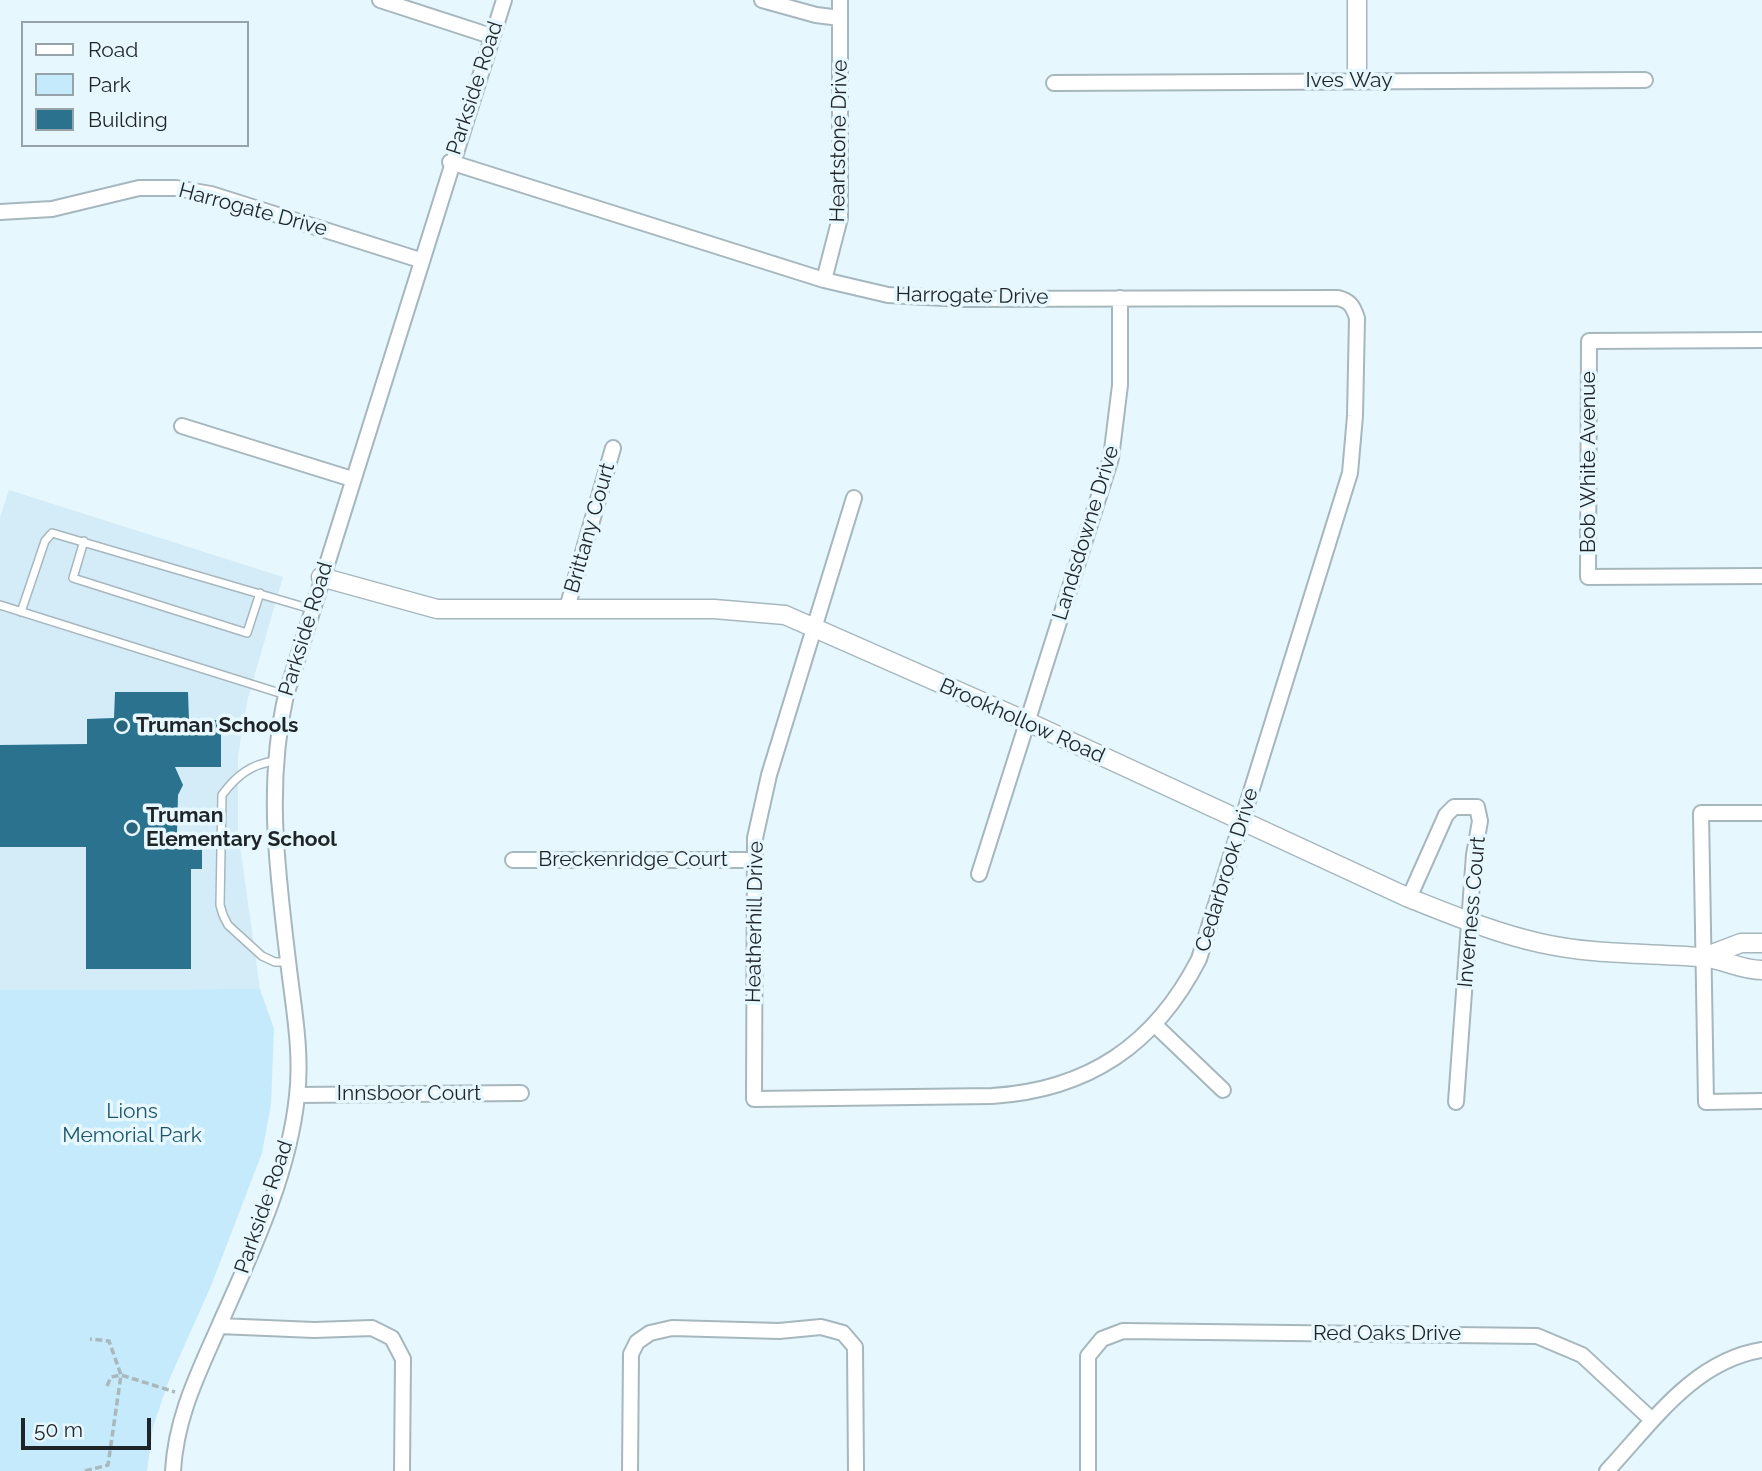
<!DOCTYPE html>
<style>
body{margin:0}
#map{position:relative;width:1762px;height:1471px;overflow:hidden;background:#e6f7fe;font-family:Raleway,sans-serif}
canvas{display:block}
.legend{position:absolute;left:21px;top:21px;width:228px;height:126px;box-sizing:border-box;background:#e6f7fe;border:2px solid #96a3a8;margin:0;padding:9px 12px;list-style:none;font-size:21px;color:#1e2427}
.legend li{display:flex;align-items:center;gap:14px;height:35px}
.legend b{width:35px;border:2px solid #96a3a8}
.scale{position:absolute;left:21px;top:1418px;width:130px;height:32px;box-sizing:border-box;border:4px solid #1e2427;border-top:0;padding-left:9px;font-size:21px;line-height:24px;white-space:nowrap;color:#1e2427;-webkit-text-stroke:5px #e6f7fe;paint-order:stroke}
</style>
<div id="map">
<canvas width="1762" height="1471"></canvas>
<ul class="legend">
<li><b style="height:9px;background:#fff"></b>Road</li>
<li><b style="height:19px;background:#c4eafb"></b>Park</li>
<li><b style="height:19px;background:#2a728d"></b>Building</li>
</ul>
<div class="scale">50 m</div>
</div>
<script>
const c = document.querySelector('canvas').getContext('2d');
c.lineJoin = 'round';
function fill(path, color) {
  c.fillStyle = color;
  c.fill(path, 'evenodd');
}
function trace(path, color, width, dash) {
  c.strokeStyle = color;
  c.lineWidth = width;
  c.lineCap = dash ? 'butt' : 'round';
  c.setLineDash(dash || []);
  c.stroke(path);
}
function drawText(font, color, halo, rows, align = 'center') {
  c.font = font + ' Raleway,sans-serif';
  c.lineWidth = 7;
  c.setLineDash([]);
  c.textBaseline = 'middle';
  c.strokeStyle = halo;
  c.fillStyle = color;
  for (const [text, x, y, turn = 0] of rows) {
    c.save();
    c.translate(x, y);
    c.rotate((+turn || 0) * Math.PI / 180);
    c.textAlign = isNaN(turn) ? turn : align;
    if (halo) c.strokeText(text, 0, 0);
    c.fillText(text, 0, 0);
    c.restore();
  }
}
fill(new Path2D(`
 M9,490L283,577L248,698L238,755V831L260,989L0,990V517Z`), '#d3ecf7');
fill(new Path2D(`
 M260,989L274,1029L271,1104L262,1153L211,1286L169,1380L153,1427L147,1471H0V990Z`), '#c4eafb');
fill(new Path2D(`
 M115,692H188L189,720H221V767H175L183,785L178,795L177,833H194L193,850H202V869H191V969H86V847H0V745L87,744V719L114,718Z`), '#2a728d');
const service = new Path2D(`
 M84,541L73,578L247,633L260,593
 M0,605L286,695
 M21,612L45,541L52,533L311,609
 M275,761C251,764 236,776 222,795L220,905L223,915L228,925L262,956L275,962H289`);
const minor = new Path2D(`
 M380,0L491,36
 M762,0L816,15L840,18
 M1054,83L1645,80
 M450,162L824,280L888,295L963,299L1338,298C1350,301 1353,306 1357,318L1355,416L1350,473L1199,959C1155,1045 1088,1090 992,1096L754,1099L755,838L769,775L854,498
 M0,212L52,209L139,188H176L211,194L420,260
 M824,280L840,218V0
 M1762,340L1589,341L1588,577L1762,576
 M182,426L352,479
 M567,608L613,448
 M1762,813H1701L1706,1102L1762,1101
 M513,860H754
 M979,874L1111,458L1120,385V298
 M1409,898L1446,815L1454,807H1477L1480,821L1474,855L1456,1102
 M1154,1024L1223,1090
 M297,1095L521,1093
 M219,1326L314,1330L372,1328L392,1338L403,1359L402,1471
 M173,1471C176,1417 198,1374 219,1326C251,1254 289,1175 297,1096C302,1054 294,1010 289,969C278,876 265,788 286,695L504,0
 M630,1471L631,1354L637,1342L650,1333L672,1328L779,1331L821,1327L843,1333L855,1347L856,1471
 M1088,1471V1356L1102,1339L1123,1331L1537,1336L1582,1355L1652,1420
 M1607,1471C1652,1423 1693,1361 1762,1350`);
const tertiary = new Path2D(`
 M1357,0V80
 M321,577L437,609H714L785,615L1026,721L1409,898C1452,915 1495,933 1540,943C1593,955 1646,953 1700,957C1722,958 1739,970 1762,970
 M1704,957L1741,943H1762`);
trace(service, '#a7b7be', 10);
trace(minor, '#a7b7be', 18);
trace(tertiary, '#a7b7be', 21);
trace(new Path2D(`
 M107,1386L111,1377L121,1375L175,1392
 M85,1471L108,1465L121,1375L109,1341L90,1339`), '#aab8bd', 3.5, [7, 3.5]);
trace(service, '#fff', 7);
trace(minor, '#fff', 14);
trace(tertiary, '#fff', 18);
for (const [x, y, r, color] of [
 [122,726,7,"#29667d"],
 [132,828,7,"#29667d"]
]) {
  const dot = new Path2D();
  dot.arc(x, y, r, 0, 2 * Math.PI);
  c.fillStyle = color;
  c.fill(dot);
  trace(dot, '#e6f7fe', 2.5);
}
drawText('21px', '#1e2427', '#e6f7fe', [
 ["Ives Way",1349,81],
 ["Parkside Road",475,88,-72],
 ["Heartstone Drive",839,141,-89],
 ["Harrogate Drive",253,210,15],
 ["Harrogate Drive",972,296,1],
 ["Bob White Avenue",1589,462,-90],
 ["Brittany Court",590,528,-74],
 ["Landsdowne Drive",1086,533,-73],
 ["Parkside Road",306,629,-73],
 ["Brookhollow Road",1022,721,24],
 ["Breckenridge Court",633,860],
 ["Cedarbrook Drive",1227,870,-73],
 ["Inverness Court",1472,912,-85],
 ["Heatherhill Drive",755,922,-89],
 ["Innsboor Court",409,1094],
 ["Parkside Road",264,1207,-71],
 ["Red Oaks Drive",1387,1334]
]);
drawText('bold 21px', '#1e2427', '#e6f7fe', [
 ["Truman Schools",136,726],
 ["Truman",146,816],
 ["Elementary School",146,840]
], 'left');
drawText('21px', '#1d556a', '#e6f7fe', [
 ["Lions",132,1112],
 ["Memorial Park",132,1136]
]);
</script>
